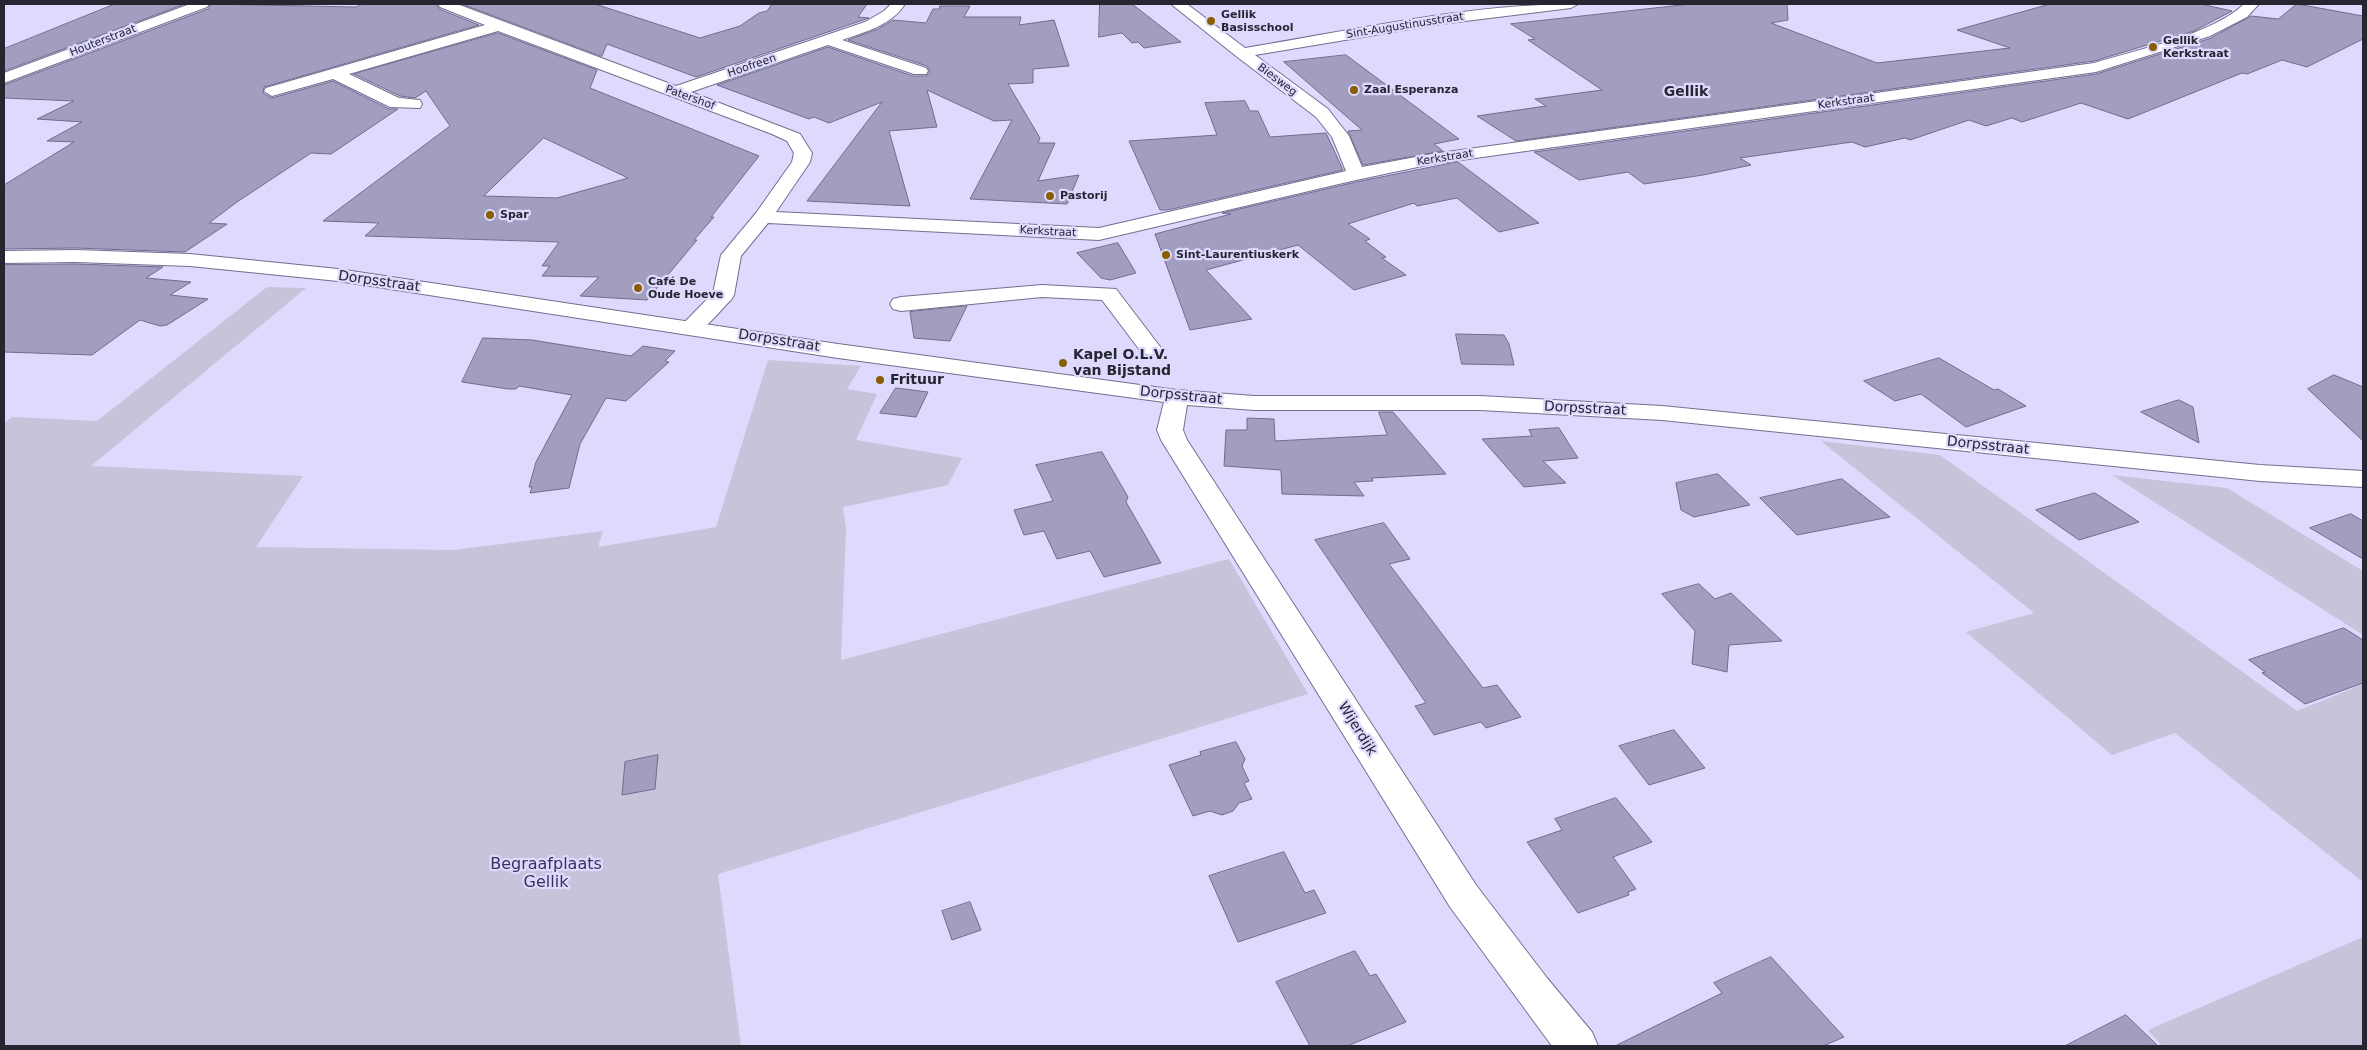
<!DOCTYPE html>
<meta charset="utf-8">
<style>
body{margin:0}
#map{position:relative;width:2367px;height:1050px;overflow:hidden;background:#dddafe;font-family:"DejaVu Sans",sans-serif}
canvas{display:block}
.frame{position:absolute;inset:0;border:5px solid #262532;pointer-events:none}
</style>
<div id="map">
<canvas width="2367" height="1050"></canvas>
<div class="frame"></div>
</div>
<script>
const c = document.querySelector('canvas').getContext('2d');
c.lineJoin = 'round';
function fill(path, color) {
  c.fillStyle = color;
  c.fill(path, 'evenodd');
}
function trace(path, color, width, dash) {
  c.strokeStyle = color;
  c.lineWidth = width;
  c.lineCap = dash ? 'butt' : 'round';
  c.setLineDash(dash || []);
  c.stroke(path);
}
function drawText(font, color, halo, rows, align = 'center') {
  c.font = font + ' "DejaVu Sans",sans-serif';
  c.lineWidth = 4.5;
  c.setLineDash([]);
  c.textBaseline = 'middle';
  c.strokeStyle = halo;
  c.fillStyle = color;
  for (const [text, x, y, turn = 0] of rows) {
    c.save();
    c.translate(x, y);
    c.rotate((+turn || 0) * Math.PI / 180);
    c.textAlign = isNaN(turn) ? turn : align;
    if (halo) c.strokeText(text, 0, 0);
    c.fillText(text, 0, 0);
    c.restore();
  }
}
fill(new Path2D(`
 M267,287L306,288L91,466L303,476L256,547L454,550L603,531L598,547L716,527L768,360L861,366L847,389L877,394L856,440L962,458L948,485L843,507L846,528L841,660L1229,559L1308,694L718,874L741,1046H4V423L12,417L97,421Z
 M1821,441L1940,455L2297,711L2363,684V882L2175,733L2112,755L1966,632L2034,613Z
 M2112,475L2227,488L2363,571V635Z
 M2363,937V1046H2162L2148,1030Z`), '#c6c4db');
const building = new Path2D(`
 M115,4H185L4,71V49Z
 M211,4L356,7L362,4H436L439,9L479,25L264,87L263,93L272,98L333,81L389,109H398L331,154L311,153L237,202L209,223L227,224L185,252L76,248L4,249V185L74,142L47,141L82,122L37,119L74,101L4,98V85L208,9Z
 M462,4H595L700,38L740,26L759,13L767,11L772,4H867L858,17L869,18L696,77L607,44L602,56Z
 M1100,4H1132L1181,42L1144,48L1138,42L1132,43L1122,33L1099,37Z
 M1691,4H1787L1788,20L1771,23L1877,63L2010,48L1957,30L2050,4H2201L2232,11L2194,31L2094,61L1516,141L1477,116L1546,106L1535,99L1602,90L1528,40L1535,39L1511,24Z
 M2297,4L2363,16V39L2307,67L2282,60L2247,74L2242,73L2128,119L2081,103L2022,122L2012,118L1986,126L1969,120L1910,140L1905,138L1865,147L1852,142L1740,158L1751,165L1703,175L1644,184L1628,172L1579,180L1534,152L2096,74L2211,38L2251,16L2278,19Z
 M940,6H970L964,17H1021L1019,25L1054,20L1069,66L1033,69V83L1008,84L1040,138L1038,143H1055L1038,181L1079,175L1067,204L970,199L1012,120L994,121L927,90L937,127L889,131L910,206L807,201L882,102L829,123L814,117L809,119L717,85L828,47L913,76H926L930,72L927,66L848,40L878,29L893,20L926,23L933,9H939Z
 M498,33L597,70L590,88L759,156L711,217H714L694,240H697L647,300L580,296L599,277L542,276L550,266H542L559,242L365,236L379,223L323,221L450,126L426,91L415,98L400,96L354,74ZM544,138L628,178L557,198L484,196Z
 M1346,55L1459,139L1434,144L1443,151L1363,165L1348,131L1362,130L1284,62Z
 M1245,101L1250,111H1258L1270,137L1326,133L1343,170L1168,210H1160L1129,141L1217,135L1205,103Z
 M1458,162L1539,223L1499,232L1457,198L1417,206L1414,203L1348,224L1370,239L1365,241L1386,257L1382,258L1406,275L1354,290L1298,245L1206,270L1252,319L1190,330L1155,234L1231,214L1222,213L1356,182Z
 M1118,243L1136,273L1110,280L1101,278L1077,253Z
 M76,264L163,267L146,278L191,282L170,295L208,299L167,325L160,326L140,320L92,355L4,352V265Z
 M967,306L950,341L914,338L910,312Z
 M1456,334L1504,335L1509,344L1514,365L1462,364Z
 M483,338L532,340L631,356L643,346L675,351L665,361L669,362L626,401L606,398L580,444L569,488L530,493L532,487H529L536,462L572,395L519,386L516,389H508L462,382Z
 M1939,358L1994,390L1998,389L2026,406L1966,427L1921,394L1895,401L1864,381Z
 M2334,375L2363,387V441L2308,389Z
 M896,388L928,392L916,417L880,413Z
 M2179,400L2193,407L2199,443L2141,412Z
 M1379,412H1393L1446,474L1372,478L1373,481L1354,482L1364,496L1282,494L1281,470L1224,466L1226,430H1247V418L1274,419L1275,441L1387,435Z
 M1559,428L1578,458L1543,461L1566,483L1524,487L1482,439L1532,436L1529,430Z
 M1102,452L1128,497L1126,502L1161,563L1104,577L1090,551L1057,559L1044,531L1024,535L1014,510L1053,501L1036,465Z
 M1718,474L1750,505L1694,517L1681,510L1676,483Z
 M1842,479L1890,517L1797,535L1760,498Z
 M2095,493L2139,522L2079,540L2036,510Z
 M2351,514L2363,521V559L2310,528Z
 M1384,523L1410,559L1389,564L1483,688L1497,685L1521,717L1486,728L1481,722L1434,735L1415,706L1426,703L1315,540Z
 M1699,584L1715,599L1731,593L1782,641L1729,645L1727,672L1692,664L1695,631L1662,594Z
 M2344,628L2363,640V683L2305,704L2262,673L2265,672L2249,660Z
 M1674,730L1705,768L1649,785L1619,746Z
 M1236,742L1245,759L1242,766L1249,781L1244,783L1252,799L1239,803L1233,811L1222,815L1210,811L1193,816L1169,765L1201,755L1200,752Z
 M658,755L655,789L622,795L625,762Z
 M1616,798L1652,842L1613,857L1636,889L1628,892L1629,895L1578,913L1527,842L1562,830L1555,819Z
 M1284,852L1305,893L1314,890L1326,913L1238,942L1209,876Z
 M970,902L981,930L952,940L942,911Z
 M1355,951L1370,976L1376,974L1406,1022L1347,1046H1310L1276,982Z
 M1771,957L1844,1037L1823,1046H1615L1722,993L1714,983Z
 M2126,1015L2158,1046H2065Z`);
fill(building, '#a29ec0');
trace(building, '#706c8c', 1);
const minor = new Path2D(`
 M190,4H209L207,7L4,83V73Z
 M438,4H457L676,86L865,22L884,11L891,4H905C892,25 865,32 842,40L926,68L928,71L926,74H914L828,45L691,92L800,134L812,153L810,162L776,212L1099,228L1346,171L1332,137L1316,117L1236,56L1171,4H1187L1245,48C1355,30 1467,4 1578,4L1571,8L1441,24L1255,55L1328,109L1349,136L1362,167L1432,154L2094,63C2136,50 2214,34 2244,4H2259L2247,17L2210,36L2096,72L1432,164L1356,180L1099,240L768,223L741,256L734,295L731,300C717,313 702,338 682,333L679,328L713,293L721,255L756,213L792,162L794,153L787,141L772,134L498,31L349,74L399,98L420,100L422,104L420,108L390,107L333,79L272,96L264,91L266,88L485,25L440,7Z
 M1042,285L1116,289L1161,348L1158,353L1150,355L1142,353L1102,300L1042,297L901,311L893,309L890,304L893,299L901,297Z`);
const tertiary = new Path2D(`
 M76,250L190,254L338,269L838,344L1177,390L1254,396H1480L1662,406L2260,465L2363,471V487L2260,481L1662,420L1480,410H1254L1187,405L1183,430L1187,440L1476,885L1547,978L1592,1032L1598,1046H1552L1450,907L1161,440L1157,430L1164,402L838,358L338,281L190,266L76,262L4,263V251Z`);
trace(minor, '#726f8f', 2);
trace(tertiary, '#726f8f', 2);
fill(minor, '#fff');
fill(tertiary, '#fff');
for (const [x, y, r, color] of [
 [1211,21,5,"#885f00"],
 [2153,47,5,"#885f00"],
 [1354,90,5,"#885f00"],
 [1050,196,5,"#885f00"],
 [490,215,5,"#885f00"],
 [1166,255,5,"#885f00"],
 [638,288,5,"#885f00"],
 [1063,363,5,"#885f00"],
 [880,380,5,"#885f00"]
]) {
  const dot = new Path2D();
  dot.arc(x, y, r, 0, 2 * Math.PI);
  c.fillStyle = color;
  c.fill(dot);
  trace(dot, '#dddafe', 2);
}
drawText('bold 11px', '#262532', '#dddafe', [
 ["Gellik",1221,15],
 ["Basisschool",1221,28],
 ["Gellik",2163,41],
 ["Kerkstraat",2163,54],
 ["Zaal Esperanza",1364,90],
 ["Pastorij",1060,196],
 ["Spar",500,215],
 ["Sint-Laurentiuskerk",1176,255],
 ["Café De",648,282],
 ["Oude Hoeve",648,295]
], 'left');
drawText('11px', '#262532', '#dddafe', [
 ["Sint-Augustinusstraat",1405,26,-9],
 ["Houterstraat",103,41,-21],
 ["Hoofreen",752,66,-19],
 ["Biesweg",1277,80,37],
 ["Patershof",690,98,20],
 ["Kerkstraat",1846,102,-8],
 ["Kerkstraat",1445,158,-9],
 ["Kerkstraat",1048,232,3]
]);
drawText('bold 14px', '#262532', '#dddafe', [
 ["Gellik",1686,92]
]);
drawText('14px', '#262532', '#dddafe', [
 ["Dorpsstraat",379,282,8],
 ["Dorpsstraat",779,341,9],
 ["Dorpsstraat",1181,396,6],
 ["Dorpsstraat",1585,409,3],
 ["Dorpsstraat",1988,446,6],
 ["Wijerdijk",1357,729,58]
]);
drawText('bold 14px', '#262532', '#dddafe', [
 ["Kapel O.L.V.",1073,355],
 ["van Bijstand",1073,371],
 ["Frituur",890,380]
], 'left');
drawText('16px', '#38315e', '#dddafe', [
 ["Begraafplaats",546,865],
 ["Gellik",546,883]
]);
</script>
